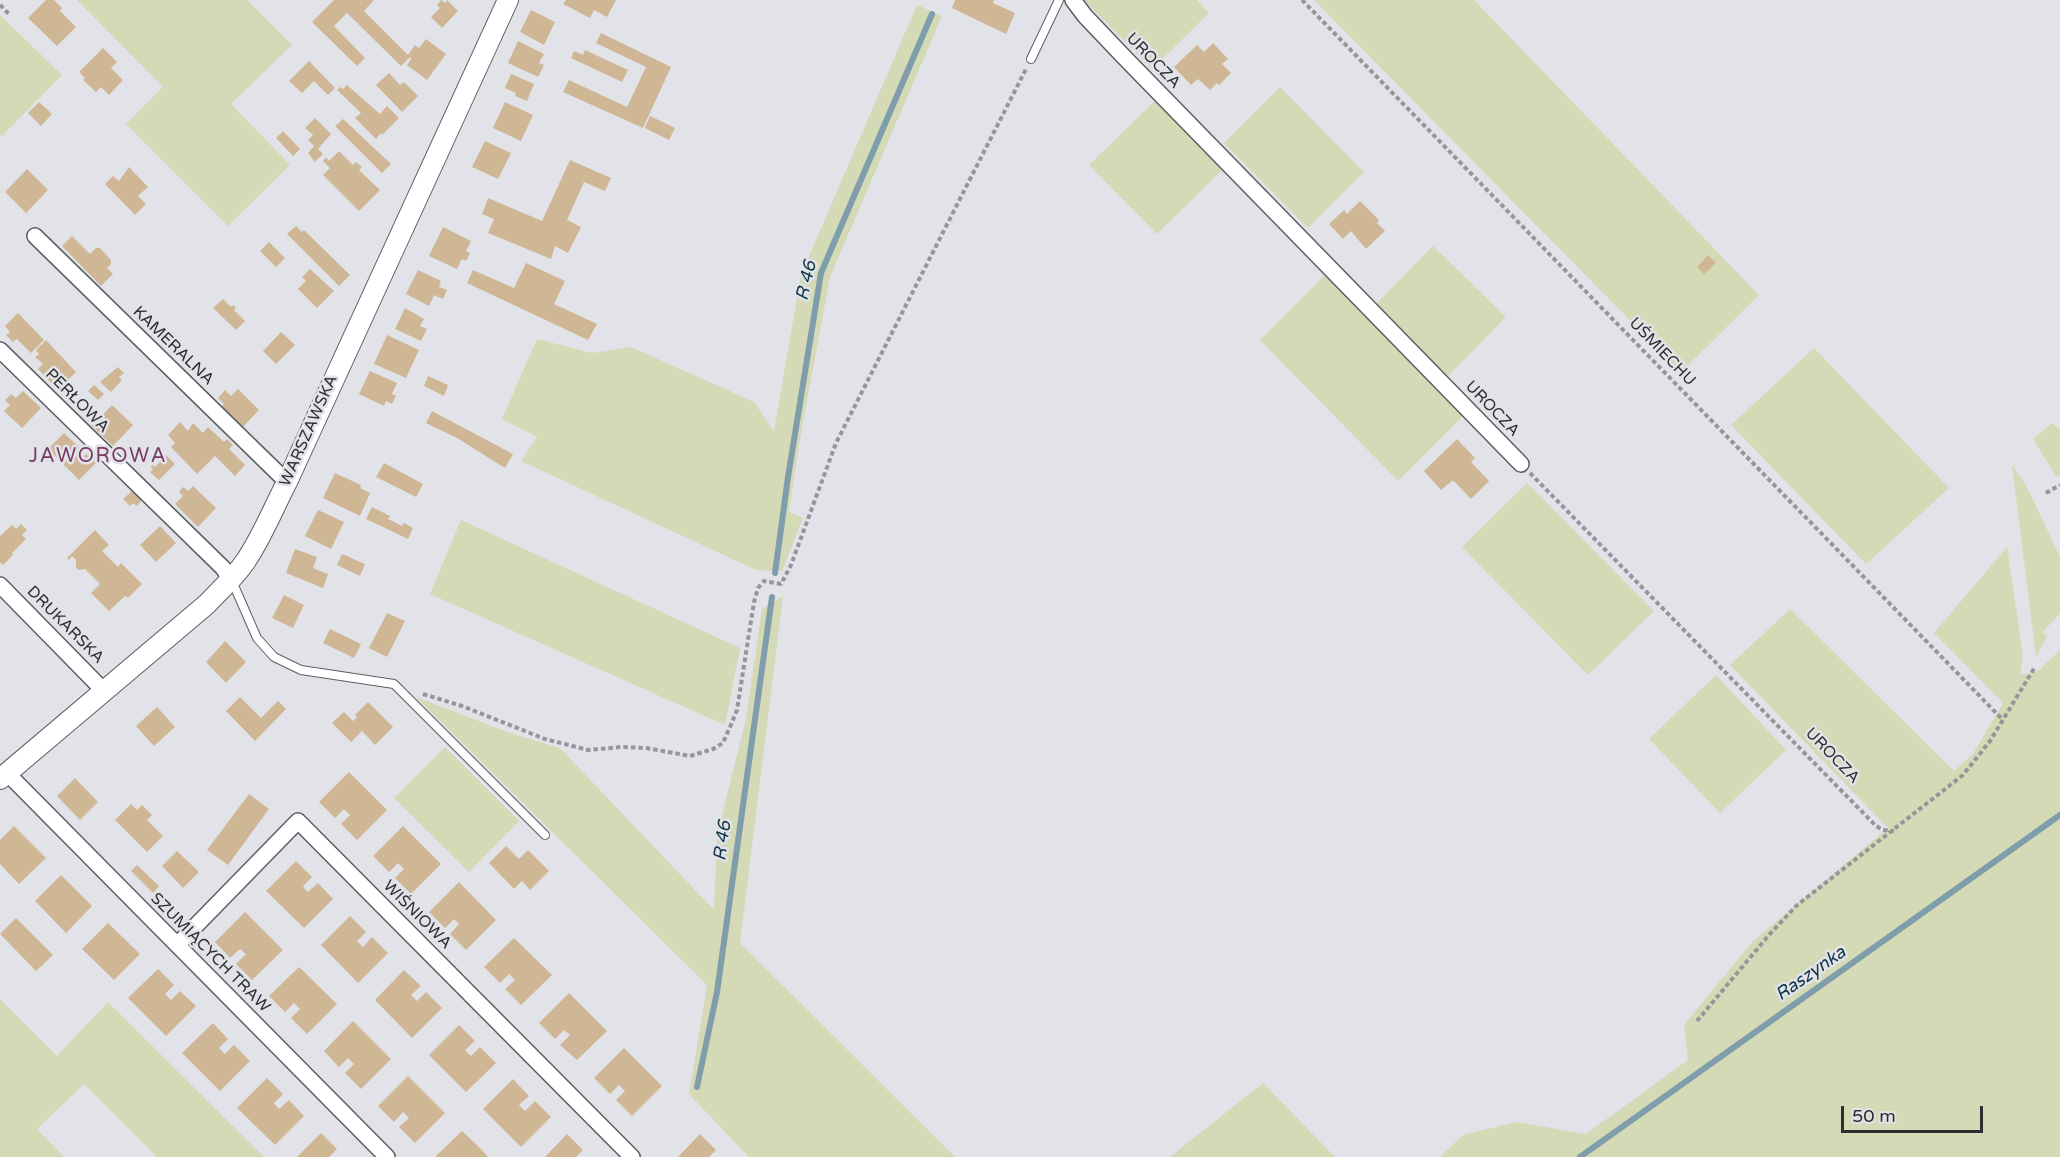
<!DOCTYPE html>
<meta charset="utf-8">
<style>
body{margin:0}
#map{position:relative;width:2060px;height:1157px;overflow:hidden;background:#e1e3e9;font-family:"Varela Round",sans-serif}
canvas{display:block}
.scale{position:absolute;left:1841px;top:1106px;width:142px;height:27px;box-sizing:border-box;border:3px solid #2d2e30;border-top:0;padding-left:8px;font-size:18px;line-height:21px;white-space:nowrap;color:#2d2e30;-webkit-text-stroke:4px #e1e3e9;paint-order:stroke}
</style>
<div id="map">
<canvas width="2060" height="1157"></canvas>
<div class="scale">50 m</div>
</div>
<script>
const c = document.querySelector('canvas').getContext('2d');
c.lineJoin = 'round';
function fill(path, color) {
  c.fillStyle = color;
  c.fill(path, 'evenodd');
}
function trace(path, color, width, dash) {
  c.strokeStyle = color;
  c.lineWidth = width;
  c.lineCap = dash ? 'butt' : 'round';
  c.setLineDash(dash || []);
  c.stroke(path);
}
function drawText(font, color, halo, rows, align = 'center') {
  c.font = font + ' "Varela Round",sans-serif';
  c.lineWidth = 5;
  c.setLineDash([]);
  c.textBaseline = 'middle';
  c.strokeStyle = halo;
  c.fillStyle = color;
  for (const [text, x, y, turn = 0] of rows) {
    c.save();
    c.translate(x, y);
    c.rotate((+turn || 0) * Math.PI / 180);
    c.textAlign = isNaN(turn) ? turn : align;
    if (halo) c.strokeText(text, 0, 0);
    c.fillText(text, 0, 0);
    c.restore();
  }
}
fill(new Path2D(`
 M77,0H247L292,45L231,104L290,165L228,226L126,124L163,87Z
 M1084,0H1197L1209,13L1152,69Z
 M1314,0H1474L1759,295L1681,372Z
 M917,5L942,16L830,277L801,433L789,512L803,518L782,571L756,570L521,461L537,437L502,419L537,339L592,353L631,347L754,402L774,431L801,275Z
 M0,15L62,75L2,136L0,134Z
 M1280,87L1364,172L1308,228L1224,143Z
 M1157,99L1224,168L1157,234L1089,165Z
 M1433,246L1506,317L1448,376L1375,305Z
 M1326,274L1465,414L1398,481L1260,340Z
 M1814,348L1949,488L1866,564L1731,425Z
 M2052,423L2060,430V474L2056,476L2033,439Z
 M2012,465L2027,487L2060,557V613L2043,632L2047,637L2036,657Z
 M1527,483L1654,611L1588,675L1462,547Z
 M461,520L740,648L725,725L430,594Z
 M2007,547L2023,656L2020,675L2038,671L2060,650V1157H1440L1463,1135L1516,1122L1586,1134L1688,1060L1684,1025L1753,941L1888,828L1730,665L1790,609L1954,771L1973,754L2003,703L1934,633Z
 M783,596L740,943L955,1157H749L689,1094L707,985L416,697L510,733L560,748L714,910L717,836L746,719L762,609Z
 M1716,675L1786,750L1720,813L1649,739Z
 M445,747L519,821L469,872L394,798Z
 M0,999L57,1056L108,1002L264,1157H157L84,1084L37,1129L64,1157H0Z
 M1263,1083L1335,1157H1170Z`), '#d3dab5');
trace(new Path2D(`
 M775,573L788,477L821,273L932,14
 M697,1087L717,992L772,597
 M1580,1157L2060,815`), '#7f9daa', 6);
fill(new Path2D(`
 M46,0H54L62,8L60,11L76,27L57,46L28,18Z
 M334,0H374L364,11L408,55L415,45L419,48L426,39L446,54L427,80L407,65L411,59L410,57L401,66L347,13L334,26L365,58L357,66L312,22Z
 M441,0L445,3L447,0L458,11L442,28L431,17L440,8L437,5Z
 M566,0H616L607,17L594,10L590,18L563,4Z
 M955,0H994L993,3L1015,13L1006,34L952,8Z
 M531,10L555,22L544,45L520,32Z
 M601,33L671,67L643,128L563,92L569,80L627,107L646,67L596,43Z
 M518,41L544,54L539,63L544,65L538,77L508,63Z
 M1213,43L1228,59L1222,64L1231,73L1219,85L1217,83L1210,90L1198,79L1191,85L1174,67L1197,45L1204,52Z
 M103,48L117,62L111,68L123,80L109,95L101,87L96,92L83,80L85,78L79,72Z
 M585,50L628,70L622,82L571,58L574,51L583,55Z
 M309,61L335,88L328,95L314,81L302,93L289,81Z
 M389,73L400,85L404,82L418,96L402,112L376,85Z
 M511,74L534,84L527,101L515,96L516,93L505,88Z
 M347,85L380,114L387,106L399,118L382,135L381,133L376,139L355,118L361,113L337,90L340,87L343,89Z
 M39,102L52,114L41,126L28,113Z
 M505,102L533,115L521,141L493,128Z
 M650,116L675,128L669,140L645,128Z
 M315,118L331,134L318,149L323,154L315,162L308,153L314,146L308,140L313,135L305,128Z
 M343,119L391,164L382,173L335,126Z
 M283,131L300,149L293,156L276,138Z
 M485,141L511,153L498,179L472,167Z
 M339,151L353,165L356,162L362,167L359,170L380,190L359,211L323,175L330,168L323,161L326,157L329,161Z
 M570,160L611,178L605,191L584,182L567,220L581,227L568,253L555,246L551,259L488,233L494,219L482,214L488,198L542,221Z
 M129,167L148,187L138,196L146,204L135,215L105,184L113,176L119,181Z
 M27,169L48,190L26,213L5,192Z
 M1360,201L1379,220L1377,223L1385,231L1366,249L1351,231L1343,239L1329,224L1344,210L1347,214Z
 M296,226L302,232L304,230L350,275L339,286L287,234Z
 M443,227L471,241L466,251L470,253L466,261L462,259L457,269L429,256Z
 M72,236L90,254L96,248H100L111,260V264L107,268L113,274L101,286L62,246Z
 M269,242L285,258L276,267L260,251Z
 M1708,255L1716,263L1704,274L1697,267Z
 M526,263L565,281L554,304L597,324L588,340L467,283L473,270L514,288Z
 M310,269L334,291L317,308L298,289L306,281L302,277Z
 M418,270L441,281L439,287L447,290L443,299L434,295L429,306L406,294Z
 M223,299L231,307L233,305L236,308L234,310L245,321L236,330L213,308Z
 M405,308L424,319L420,326L427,329L421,341L395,329Z
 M18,313L44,340L31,353L17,339L13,342L6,335L10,332L5,326Z
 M281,332L295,345L276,364L263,351Z
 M387,335L419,350L406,378L374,364Z
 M46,340L76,372L58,390L38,369L43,364L35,357L39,354L36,350Z
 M118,367L124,373L119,377L122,380L111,392L100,382Z
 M370,371L397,383L392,394L396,396L392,404L386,401L384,406L359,394Z
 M428,376L448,385L444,396L424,386Z
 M94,385L104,394L98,400L88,391Z
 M238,389L259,410L239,431L218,410L224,404L218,398L225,390L231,396Z
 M23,391L41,408L22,428L4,411L10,405L5,400L11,394L16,398Z
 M112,405L133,425L113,446L92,426Z
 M432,411L513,454L505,468L457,438L426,423Z
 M180,422L188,431L193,423L203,433L208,427L224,442L227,439L233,445L229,449L245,465L235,476L215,456L197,474L171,447L175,443L168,435Z
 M64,433L81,449L79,452L83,456L86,454L96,463L79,480L48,449Z
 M1457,439L1475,458L1471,462L1489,481L1471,499L1454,481H1452L1441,490L1424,471Z
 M166,455L175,464L159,480L150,472L153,469L150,467L153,465L155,467Z
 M384,463L423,484L416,497L376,477Z
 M335,473L361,485L360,488L370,493L360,516L323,498Z
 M193,486L216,508L198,527L175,504L183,496L179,492L183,487L188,491Z
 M132,491L142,500L137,506L133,503L130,506L123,499Z
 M372,507L390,516L388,519L402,526L404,523L413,528L408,539L366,519Z
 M318,510L344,522L331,549L305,536Z
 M21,524L27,530L22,535L26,539L12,553L13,555L3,565L0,562V536L12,525L16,529Z
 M160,526L176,543L156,562L140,545Z
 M95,530L109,545L102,551L118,567L121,563L142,584L128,598L125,596L109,611L91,593L100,584L85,569L79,570L76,568V560L72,556L69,560L67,558Z
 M295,549L317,557L313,568L328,574L323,588L286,573Z
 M342,554L365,564L360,576L337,565Z
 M284,595L304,605L293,628L272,618Z
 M387,613L405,621L387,657L369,648Z
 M330,629L361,644L354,658L323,643Z
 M225,641L246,662L226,683L206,662Z
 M240,697L261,718L278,701L286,709L255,741L226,711Z
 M368,702L393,727L375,745L362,731L351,742L332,723L344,712L353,721L357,717L355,715Z
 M157,707L175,727L154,746L136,726Z
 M349,772L387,810L357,840L341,824L350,815L344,809L335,818L319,802Z
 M75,778L98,802L80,820L57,796Z
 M249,794L269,809L228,865L207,850Z
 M131,804L137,810L142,805L152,815L147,820L163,836L147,852L115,820Z
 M14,826L46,858L19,884L0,864V840Z
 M403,826L441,864L411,894L395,878L404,869L398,863L389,872L373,856Z
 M506,846L519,859L528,850L549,871L530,890L522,881L514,889L489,863Z
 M177,851L199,872L183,888L162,866Z
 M296,861L312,877L303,886L305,889L308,892L318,883L333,899L304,928L266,891Z
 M137,865L159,886L153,893L131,871Z
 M61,875L92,906L66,933L35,901Z
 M459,882L496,920L466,950L450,934L459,924L454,919L445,928L429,912Z
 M245,912L283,950L252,980L236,964L246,954L240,949L230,958L215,942Z
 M350,916L366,932L357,941L363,947L372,937L388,953L358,983L321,945Z
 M16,918L53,955L36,971L0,934Z
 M108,923L140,954L114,980L82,949Z
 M514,938L552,975L521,1005L505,989L515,980L509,974L500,983L484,967Z
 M299,967L337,1004L307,1034L291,1018L300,1009L294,1003L285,1012L269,996Z
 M158,969L174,985L165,994L171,1000L180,991L196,1006L166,1036L128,998Z
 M404,970L421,986L411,995L417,1001L426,992L442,1008L412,1038L375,1000Z
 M569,993L607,1031L577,1060L560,1045L570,1035L564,1030L555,1039L539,1023Z
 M353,1021L391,1059L361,1089L345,1073L354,1064L348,1058L339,1067L324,1051Z
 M213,1023L228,1039L219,1048L225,1054L234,1045L250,1061L220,1091L182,1053Z
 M459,1025L475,1041L465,1050L471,1056L480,1047L496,1063L466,1092L429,1055Z
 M624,1048L662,1086L632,1116L616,1100L625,1091L619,1085L610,1094L594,1078Z
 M408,1076L445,1113L415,1143L399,1127L409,1118L403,1112L394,1122L378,1106Z
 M267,1078L283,1094L274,1103L279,1109L289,1100L304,1116L275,1145L237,1108Z
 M513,1079L529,1096L519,1105L525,1111L535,1101L551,1117L521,1147L483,1109Z
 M462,1131L481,1149L488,1157H435Z
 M321,1133L337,1149L329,1157H297Z
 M567,1134L583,1150L576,1157H545Z
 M700,1134L716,1150L709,1157H678Z`), '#cfb796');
const service = new Path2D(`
 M1031,59L1059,0
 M232,581L257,638L274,657L301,670L394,684L545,835`);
const minor = new Path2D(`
 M1073,0L1085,16L1124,57L1521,464
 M35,236L287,482
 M0,350L223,568L231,580
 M0,585L104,691
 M7,773L387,1157
 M177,945L298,821L632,1157`);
const tertiary = new Path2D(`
 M0,779L207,604C220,590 234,578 245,562C262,537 273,509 287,482L508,0`);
trace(service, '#5c5e64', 10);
trace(minor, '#5c5e64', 18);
trace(tertiary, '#5c5e64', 22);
trace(new Path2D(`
 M1302,0L2003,720
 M0,5L10,15
 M1530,473L1876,826L1883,830L1894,831
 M2046,493L2060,485
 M423,694L462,706L545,739L588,750L621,747L646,748L690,756L713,749L723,743L730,727L737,710L754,602L758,588L764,581L781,584L791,565L836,443L1026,69
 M1697,1021L1769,935L1796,906L1963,775L1990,741L2035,667`), '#95969a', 4, [4.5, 3]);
trace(service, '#fff', 8);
trace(minor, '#fff', 15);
trace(tertiary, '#fff', 20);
drawText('16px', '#2d2e30', '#e1e3e9', [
 ["UROCZA",1153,61,46],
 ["KAMERALNA",173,346,44],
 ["UŚMIECHU",1662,352,46],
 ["PERŁOWA",77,401,45],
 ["UROCZA",1492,409,46],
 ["WARSZAWSKA",309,431,-66],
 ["DRUKARSKA",65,625,45],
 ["UROCZA",1832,756,46],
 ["WIŚNIOWA",417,915,45],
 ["SZUMIĄCYCH TRAW",210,953,45]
]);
drawText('italic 18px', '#113645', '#e1e3e9', [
 ["R 46",807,281,-77],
 ["R 46",723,841,-82],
 ["Raszynka",1811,974,-35]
]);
c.letterSpacing = '1.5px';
drawText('20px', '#783a62', '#e1e3e9', [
 ["JAWOROWA",98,457]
]);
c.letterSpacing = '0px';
</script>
